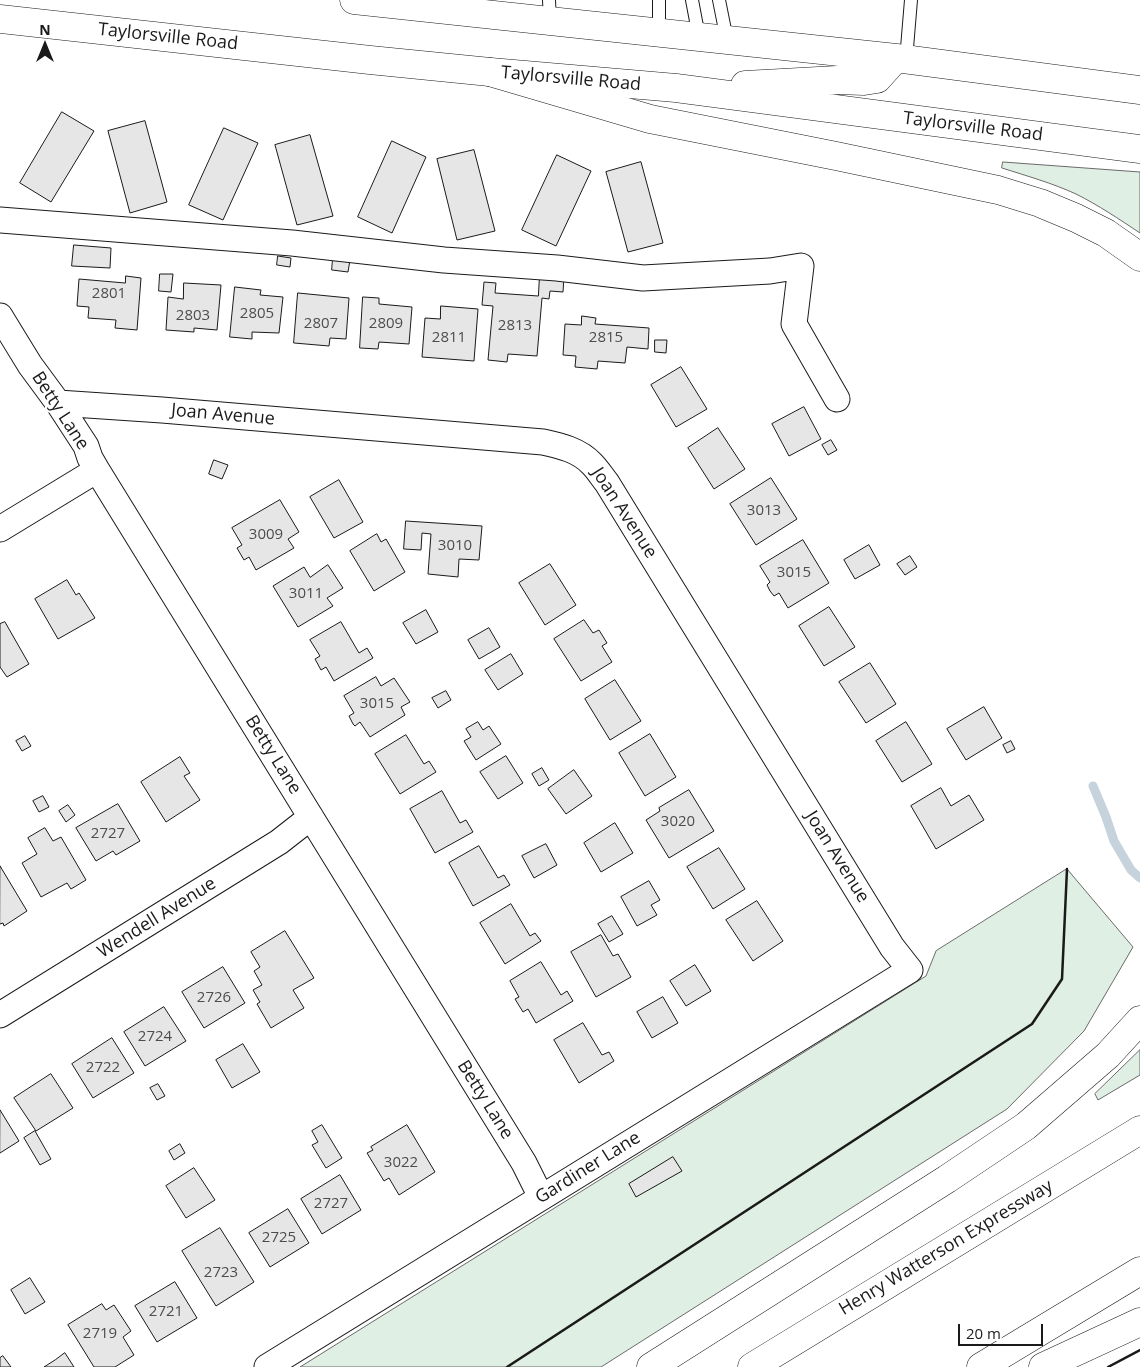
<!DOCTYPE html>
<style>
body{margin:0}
#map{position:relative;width:1140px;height:1367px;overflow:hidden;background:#fff;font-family:"Open Sans",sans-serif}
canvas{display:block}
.north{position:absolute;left:20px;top:20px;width:50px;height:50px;-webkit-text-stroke:4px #fff;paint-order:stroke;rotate:0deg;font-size:14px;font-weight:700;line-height:20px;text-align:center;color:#1a1a1a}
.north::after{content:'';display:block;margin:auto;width:18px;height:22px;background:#1a1a1a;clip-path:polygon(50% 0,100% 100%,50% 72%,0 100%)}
.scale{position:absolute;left:958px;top:1324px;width:85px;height:22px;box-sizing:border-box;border:2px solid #1a1a1a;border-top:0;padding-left:6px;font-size:15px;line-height:18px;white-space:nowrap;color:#1a1a1a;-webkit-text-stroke:4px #fff;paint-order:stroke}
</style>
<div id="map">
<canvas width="1140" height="1367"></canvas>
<div class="north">N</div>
<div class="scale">20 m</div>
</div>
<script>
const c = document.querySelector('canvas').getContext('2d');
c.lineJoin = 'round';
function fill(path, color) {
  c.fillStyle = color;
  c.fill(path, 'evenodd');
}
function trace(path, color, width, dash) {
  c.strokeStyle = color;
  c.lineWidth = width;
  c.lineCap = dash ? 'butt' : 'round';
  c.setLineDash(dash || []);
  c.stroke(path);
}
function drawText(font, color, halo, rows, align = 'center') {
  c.font = font + ' "Open Sans",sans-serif';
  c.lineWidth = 4;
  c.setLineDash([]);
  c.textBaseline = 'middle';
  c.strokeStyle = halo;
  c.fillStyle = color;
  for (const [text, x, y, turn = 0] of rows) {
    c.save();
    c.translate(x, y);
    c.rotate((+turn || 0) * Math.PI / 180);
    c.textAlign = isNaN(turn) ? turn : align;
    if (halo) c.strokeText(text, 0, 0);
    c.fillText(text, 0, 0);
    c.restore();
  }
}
const green = new Path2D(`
 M1003,162L1140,172V233C1119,219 1098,205 1076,194C1052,183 1027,176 1002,168Z
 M1067,869L1133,947L1084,1031L1007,1109L601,1367H300L926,976L936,951Z
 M1140,1050V1075L1098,1100L1095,1094Z`);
fill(green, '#e0efe3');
trace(green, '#6a6a6a', 1);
trace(new Path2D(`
 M1093,786L1106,817L1114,841L1131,870L1140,878`), '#c6d2dc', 9);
const building = new Path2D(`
 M62,112L94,131L51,202L20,183Z
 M145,121L167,202L130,213L108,131Z
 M224,128L258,143L223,220L189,205Z
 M310,135L333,216L297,225L275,145Z
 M392,141L426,157L392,233L358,217Z
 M474,150L495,231L457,240L437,159Z
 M557,155L591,171L556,246L522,230Z
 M641,162L663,243L628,252L606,172Z
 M74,245L111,248L110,268L72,266Z
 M278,256L291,258L290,267L277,265Z
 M333,258L350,260L348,272L332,270Z
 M160,274H173L171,292L159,291Z
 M540,274L564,276L563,292L550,291L549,299L542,298L537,356L508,354L507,362L488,360L493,306L482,305L484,282L496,283L495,293L538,296Z
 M126,276L141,278L137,330L115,328L116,320L88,318L89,307L77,306L79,279L125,283Z
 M184,283L221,285L217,330L194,328V332L166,330L168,297L183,299Z
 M235,287L261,290L260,295L283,297L279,333L252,332V339L230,337Z
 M298,293L349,298L346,339L330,338L329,346L294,343Z
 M363,297L379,298V304L412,307L409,344L379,342L378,349L360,348Z
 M441,306L478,309L474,361L422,357L425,318L440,319Z
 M582,316L596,318L595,324L649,328L648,349L627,347L625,363L598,361L597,369L575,367L576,356L563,355L565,324L581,325Z
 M655,340H667L666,353L655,352Z
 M681,367L707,409L676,427L651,385Z
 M804,407L821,439L789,456L772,424Z
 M718,428L745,469L714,489L688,448Z
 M831,440L837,450L828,455L822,445Z
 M214,460L228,465L222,479L209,474Z
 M771,478L797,519L756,545L730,504Z
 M339,480L363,522L334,538L310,497Z
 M280,500L299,532L288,539L294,548L256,570L249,557L244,560L237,548L242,545L232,528Z
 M406,521L482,526L479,560L459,559L458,577L428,574L431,534L422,533L421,550L404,549Z
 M377,534L381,542L386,539L405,572L374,591L350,551Z
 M803,540L829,583L788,608L779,593L774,596L770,591L767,585L770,582L760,566Z
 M869,545L880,565L855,579L844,560Z
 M910,556L917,567L905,575L897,564Z
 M550,564L576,605L545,625L519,583Z
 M328,565L343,588L327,598L333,606L298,627L273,586L304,567L310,577Z
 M67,580L76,595L79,593L95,618L58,639L35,599Z
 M829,607L855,647L824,666L799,626Z
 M426,610L438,632L416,644L403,623Z
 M584,620L593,633L599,630L607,643L602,646L612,662L581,681L554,639Z
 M5,622L29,664L7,677L0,667V624Z
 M341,622L359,653L367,648L373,658L334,681L326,667L321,670L315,659L320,656L310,640Z
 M489,628L500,647L479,659L468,640Z
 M511,654L523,674L498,690L485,670Z
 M870,663L896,704L866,723L839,682Z
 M376,677L381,686L394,678L410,702L401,707L405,715L370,737L360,722L355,726L353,724L349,716L354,713L344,696Z
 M615,680L641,721L610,740L585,699Z
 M446,691L451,700L438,708L432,698Z
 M984,707L1002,738L966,760L947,729Z
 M478,722L483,730L489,726L501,744L476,760L464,741L471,737L466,729Z
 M906,722L932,764L902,782L876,741Z
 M650,734L676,777L645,796L619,753Z
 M406,735L424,764L429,761L436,772L400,794L375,754Z
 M25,736L31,746L22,751L16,741Z
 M1011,741L1015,749L1007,753L1003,745Z
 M506,756L523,783L498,799L480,772Z
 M180,757L190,773L184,776L200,800L166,822L141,782Z
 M542,768L549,780L539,786L532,774Z
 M574,770L592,796L566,814L548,789Z
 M941,788L951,806L969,795L984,820L936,849L911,806Z
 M689,790L714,831L669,858L646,820L660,811L659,808Z
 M442,791L460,823L466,820L473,832L435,853L410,809Z
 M43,796L49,807L39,812L33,801Z
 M118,804L140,841L116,855L113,851L96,861L76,828Z
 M68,805L75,815L66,822L59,811Z
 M615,823L633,853L601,872L584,843Z
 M45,828L53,841L61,837L86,880L71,889L67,883L41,897L22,863L37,854L28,838Z
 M546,844L557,865L534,878L522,856Z
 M479,846L498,878L504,875L510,885L473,906L449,863Z
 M719,848L745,889L713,909L687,867Z
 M0,866L27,911L4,926L3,923L0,924Z
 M649,881L660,900L651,905L657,915L637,926L621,897Z
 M757,901L783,941L753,961L726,920Z
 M511,904L530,936L535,933L541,941L505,964L480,923Z
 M612,916L623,934L609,942L598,924Z
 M285,931L314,978L293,990L304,1008L271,1028L257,1004L260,1002L253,990L262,985L254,971L260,967L251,952Z
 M601,935L613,956L618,954L631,977L596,997L571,952Z
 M541,962L561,995L567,991L573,1001L536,1023L528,1009L523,1012L515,999L519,997L510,981Z
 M695,965L711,991L686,1006L670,981Z
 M223,967L245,1003L204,1028L182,992Z
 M663,997L678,1023L652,1038L637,1012Z
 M164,1007L186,1041L145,1066L124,1032Z
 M583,1023L602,1055L609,1052L614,1061L579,1083L554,1040Z
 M112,1038L134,1073L93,1098L72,1064Z
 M243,1044L260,1072L232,1088L216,1060Z
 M51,1074L73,1108L36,1131L14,1098Z
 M158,1084L165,1096L157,1100L150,1088Z
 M0,1110L19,1141L0,1153Z
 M322,1125L342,1158L326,1168L312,1145L318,1142L312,1131Z
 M407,1125L435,1172L399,1195L389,1178L384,1181L367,1153L373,1150L371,1147Z
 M35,1131L51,1159L40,1165L24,1138Z
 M180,1144L185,1153L174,1160L169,1151Z
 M673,1157L682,1171L636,1197L629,1184Z
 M194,1168L215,1200L186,1218L166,1186Z
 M340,1175L361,1210L322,1234L301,1199Z
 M288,1209L309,1243L270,1267L249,1233Z
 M220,1228L254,1282L216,1306L182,1251Z
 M30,1278L45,1302L25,1314L11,1290Z
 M175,1282L197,1318L157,1342L135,1306Z
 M102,1304L106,1310L114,1305L131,1331L123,1337L134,1355L115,1367H94L68,1325Z
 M65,1353L74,1367H44L55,1360Z
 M3,1356L11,1367H0V1358Z`);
fill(building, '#e6e6e6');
trace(building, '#1a1a1a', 1);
const service = new Path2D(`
 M549,0L550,21
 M659,0V33
 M692,0L699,37
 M719,0L727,40
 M906,60L911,0`);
const minor = new Path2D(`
 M0,220L292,243L444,260L557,268L643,278L770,271L801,266L794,324L837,399
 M0,316L30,365L58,403L86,446L90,458L97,470L524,1163L541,1197
 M58,403L162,410L543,442C561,446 579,450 592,464C598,470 602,477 607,483L892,947L910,970L267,1367
 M0,529L97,470
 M0,1015L279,842L311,817`);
const primary = new Path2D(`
 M354,0L896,58L1140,90
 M0,19L370,60L490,72L676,88L1140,149
 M745,85L837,80L864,81L877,79L896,58`);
const motorway = new Path2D(`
 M490,72L650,119L836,156L998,190L1040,203L1076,218L1106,233L1140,257
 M651,1367L947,1179L1026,1126L1108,1055L1140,1020
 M752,1367L1140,1130
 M981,1367L1140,1271
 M1043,1367L1140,1322`);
trace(service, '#1a1a1a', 14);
trace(minor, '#1a1a1a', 27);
trace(primary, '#1a1a1a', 29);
trace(motorway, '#1a1a1a', 29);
trace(service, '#fff', 12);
trace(minor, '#fff', 25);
trace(primary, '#fff', 28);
trace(motorway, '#fff', 28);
trace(new Path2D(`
 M507,1367L1032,1024L1062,979L1067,869
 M1108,1367L1140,1350`), '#1a1a1a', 2.5);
drawText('15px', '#4d4d4d', null, [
 ["2801",109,294],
 ["2805",257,314],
 ["2803",193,316],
 ["2807",321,324],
 ["2809",386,324],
 ["2813",515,326],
 ["2811",449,338],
 ["2815",606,338],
 ["3013",764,511],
 ["3009",266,535],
 ["3010",455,546],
 ["3015",794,573],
 ["3011",306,594],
 ["3015",377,704],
 ["3020",678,822],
 ["2727",108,834],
 ["2726",214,998],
 ["2724",155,1037],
 ["2722",103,1068],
 ["3022",401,1163],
 ["2727",331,1204],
 ["2725",279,1238],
 ["2723",221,1273],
 ["2721",166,1312],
 ["2719",100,1334]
]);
drawText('18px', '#1a1a1a', '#fff', [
 ["Taylorsville Road",168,37,6],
 ["Taylorsville Road",571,79,5],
 ["Taylorsville Road",973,127,7],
 ["Betty Lane",60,411,57],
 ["Joan Avenue",223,415,5],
 ["Joan Avenue",624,513,57],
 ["Betty Lane",273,755,58],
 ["Joan Avenue",837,857,58],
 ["Wendell Avenue",157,918,-32],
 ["Betty Lane",485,1100,58],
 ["Gardiner Lane",588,1168,-32],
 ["Henry Watterson Expressway",946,1248,-31]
]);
</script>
